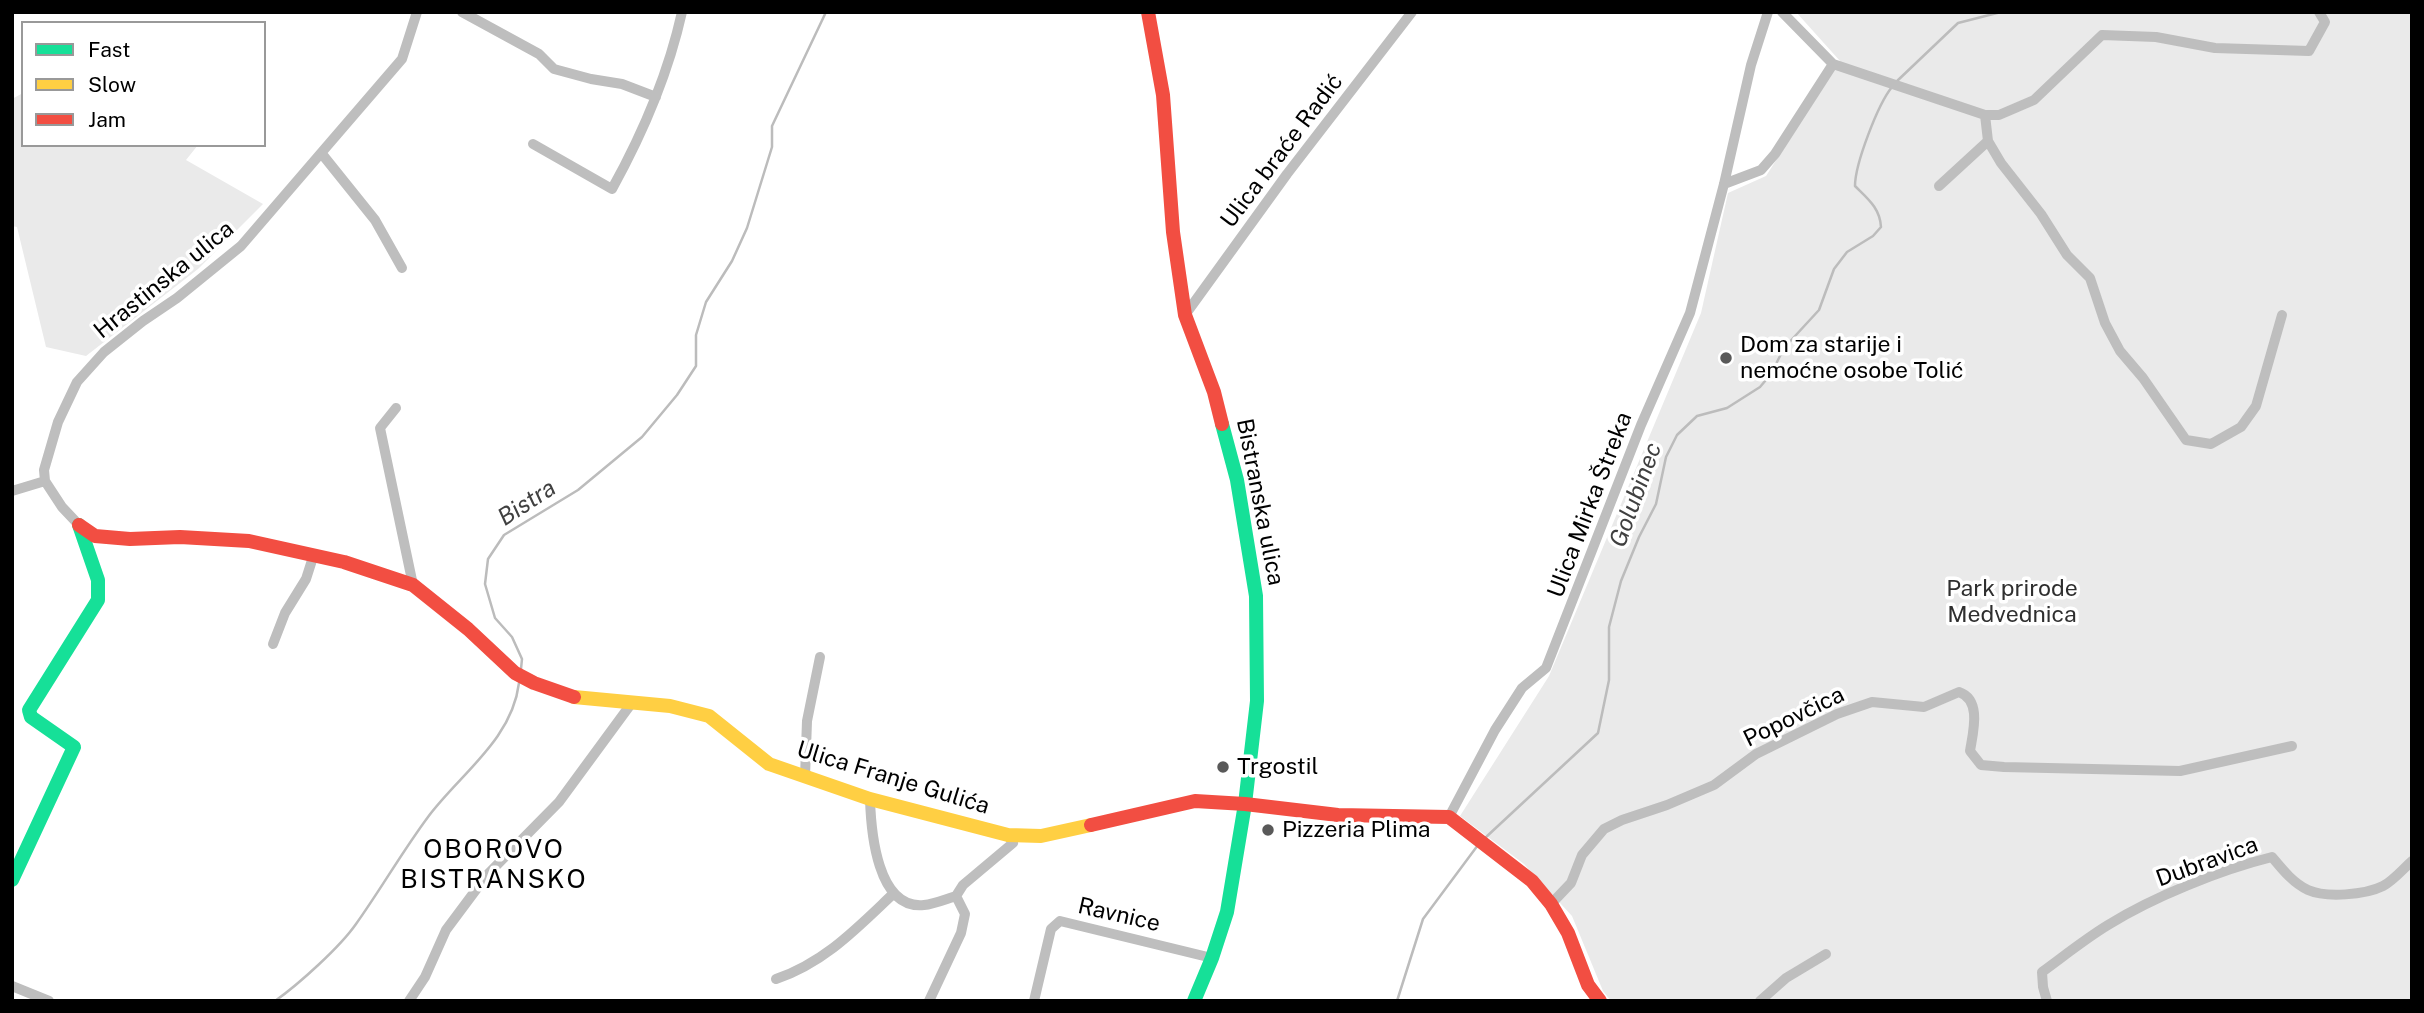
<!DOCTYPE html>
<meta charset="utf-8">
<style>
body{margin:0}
#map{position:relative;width:2424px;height:1013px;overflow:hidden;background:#fff;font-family:"Public Sans",sans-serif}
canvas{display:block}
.frame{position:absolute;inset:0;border:14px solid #000;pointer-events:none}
.legend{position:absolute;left:21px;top:21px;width:245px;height:126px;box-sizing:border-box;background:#fff;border:2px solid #999;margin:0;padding:9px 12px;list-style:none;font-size:21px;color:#000}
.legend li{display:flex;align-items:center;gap:14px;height:35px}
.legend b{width:35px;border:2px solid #999}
</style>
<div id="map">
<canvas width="2424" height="1013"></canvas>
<div class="frame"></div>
<ul class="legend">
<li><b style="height:9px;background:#16e098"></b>Fast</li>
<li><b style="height:9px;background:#ffcf43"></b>Slow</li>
<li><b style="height:9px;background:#f24e42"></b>Jam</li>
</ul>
</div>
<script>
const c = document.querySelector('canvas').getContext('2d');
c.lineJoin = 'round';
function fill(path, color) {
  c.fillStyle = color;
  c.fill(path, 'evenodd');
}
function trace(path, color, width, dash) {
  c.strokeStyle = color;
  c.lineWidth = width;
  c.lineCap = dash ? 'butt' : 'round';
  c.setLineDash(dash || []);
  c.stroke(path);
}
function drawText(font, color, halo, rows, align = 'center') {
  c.font = font + ' "Public Sans",sans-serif';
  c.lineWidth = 7;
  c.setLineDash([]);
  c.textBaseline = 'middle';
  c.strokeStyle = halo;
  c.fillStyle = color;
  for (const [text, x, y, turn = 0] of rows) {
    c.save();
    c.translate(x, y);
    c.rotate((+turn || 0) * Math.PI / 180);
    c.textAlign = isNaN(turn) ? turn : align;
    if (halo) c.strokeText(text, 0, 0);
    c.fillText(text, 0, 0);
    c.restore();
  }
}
fill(new Path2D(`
 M1796,12H2412V1001H1611L1603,991L1572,916L1524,864L1460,816L1549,676L1701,313L1728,193L1766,176L1840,61Z
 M23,93V145H198L186,160L263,204L198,269L86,356L46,347L17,227L12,226V99Z`), '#eaeaea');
trace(new Path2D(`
 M1896,82L1958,23L2001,12
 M521,669L522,659L512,637L495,618L485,584L488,559L504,535L578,490L642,437L677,395L696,366V335L706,302L732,261L747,228L772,147V126L826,12
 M1485,838L1598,733L1609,680V627L1621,581L1639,537L1656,504L1666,457L1677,435L1697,416L1727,408L1760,387L1771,374L1784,348L1819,310L1834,269L1847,252L1873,236L1881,227C1880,208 1868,199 1855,186C1855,164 1878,104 1892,87
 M275,1001C299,984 340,947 356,924C381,889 402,852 428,817C460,774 512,740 519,683
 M1397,1001L1423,919L1478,845`), '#bcbcbc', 2.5);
trace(new Path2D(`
 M462,12L539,54L554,69L591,79L622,84L656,97
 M1782,12L1833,64L1985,115H1999L2034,100L2102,35L2156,37L2215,48L2309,51L2325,22L2319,12
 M1985,115L1988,141L2001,163L2041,214L2067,255L2090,278L2105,323L2120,351L2143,378L2186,440L2211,444L2241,427L2256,406L2282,315
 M533,144L612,189C643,133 668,75 682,12
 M322,154L375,220L402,268
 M1724,184L1761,170L1775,154L1833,64
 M1939,186L1988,141
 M1185,315L1287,174L1412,12
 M396,408L380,428L413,585
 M12,491L45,481
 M79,525L62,507L45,481L44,470L58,422L77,382L104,352L143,321L177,298L241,246L402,59L417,12
 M273,644L285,613L306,579L314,554
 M805,777L807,721L820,657
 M870,799C871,831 877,910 924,905C934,904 946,899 956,896
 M1449,817L1495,730L1522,688L1546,668L1641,425L1690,313L1724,184L1751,65L1768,12
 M1551,904L1571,883L1582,855L1604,829L1622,820L1667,805L1714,785L1756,754L1837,714L1872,702L1924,707L1959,692C1982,700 1973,732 1970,751L1981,765L2004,767L2180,771L2292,746
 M776,979C825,962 856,929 893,894
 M12,986L49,1001
 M409,1001L425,977L446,930L487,875L559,802L631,704
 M929,1001L961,933L965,914L956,896L963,885L1013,843L1008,835
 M1034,1001L1051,929L1060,921L1212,958
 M1760,1001L1786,978L1826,954
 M2047,1001L2043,987L2042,972C2064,956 2085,939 2108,925C2153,897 2220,870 2272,857C2282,869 2293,883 2308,890C2326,898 2365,895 2383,886C2393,881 2403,869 2412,861`), '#bebebe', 10);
trace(new Path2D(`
 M12,880L74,747L31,717L29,710L98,600V580L79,525
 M1194,1001L1212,958L1227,912L1245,804L1257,701L1256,596L1237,480L1222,424`), '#16e098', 14);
trace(new Path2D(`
 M574,697L670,706L709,716L769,764L870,799L1008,835L1041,836L1091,825`), '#ffcf43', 14);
trace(new Path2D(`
 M1148,12L1163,95L1173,232L1185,315L1214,392L1222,424
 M79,525L95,536L130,539L180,537L249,541L344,562L413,585L468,629L515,673L534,683L574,697
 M1091,825L1195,801L1245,804L1338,815L1449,817L1532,881L1551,904L1568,933L1588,985L1600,1001`), '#f24e42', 14);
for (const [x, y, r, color] of [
 [1726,358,7,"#595959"],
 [1223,767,7,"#595959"],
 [1268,830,7,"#595959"]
]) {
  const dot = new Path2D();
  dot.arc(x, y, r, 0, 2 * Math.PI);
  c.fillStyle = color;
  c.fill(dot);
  trace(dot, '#fff', 2.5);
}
drawText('23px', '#000', '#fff', [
 ["Ulica braće Radić",1282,151,-53],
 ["Hrastinska ulica",164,280,-39],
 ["Bistranska ulica",1260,502,79],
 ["Ulica Mirka Štreka",1590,505,-69],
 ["Popovčica",1794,717,-26],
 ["Ulica Franje Gulića",893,778,17],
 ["Dubravica",2207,862,-20],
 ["Ravnice",1119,915,13]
]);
drawText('23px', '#000', '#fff', [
 ["Dom za starije i",1740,345],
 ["nemoćne osobe Tolić",1740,371],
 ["Trgostil",1237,767],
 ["Pizzeria Plima",1282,830]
], 'left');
drawText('23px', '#2f2f2f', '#fff', [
 ["Park prirode",2012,589],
 ["Medvednica",2012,615]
]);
drawText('italic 24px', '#404040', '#fff', [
 ["Golubinec",1636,495,-70],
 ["Bistra",527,503,-33]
]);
c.letterSpacing = '2px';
drawText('26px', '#000', '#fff', [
 ["OBOROVO",494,850],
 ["BISTRANSKO",494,880]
]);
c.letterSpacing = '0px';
</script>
